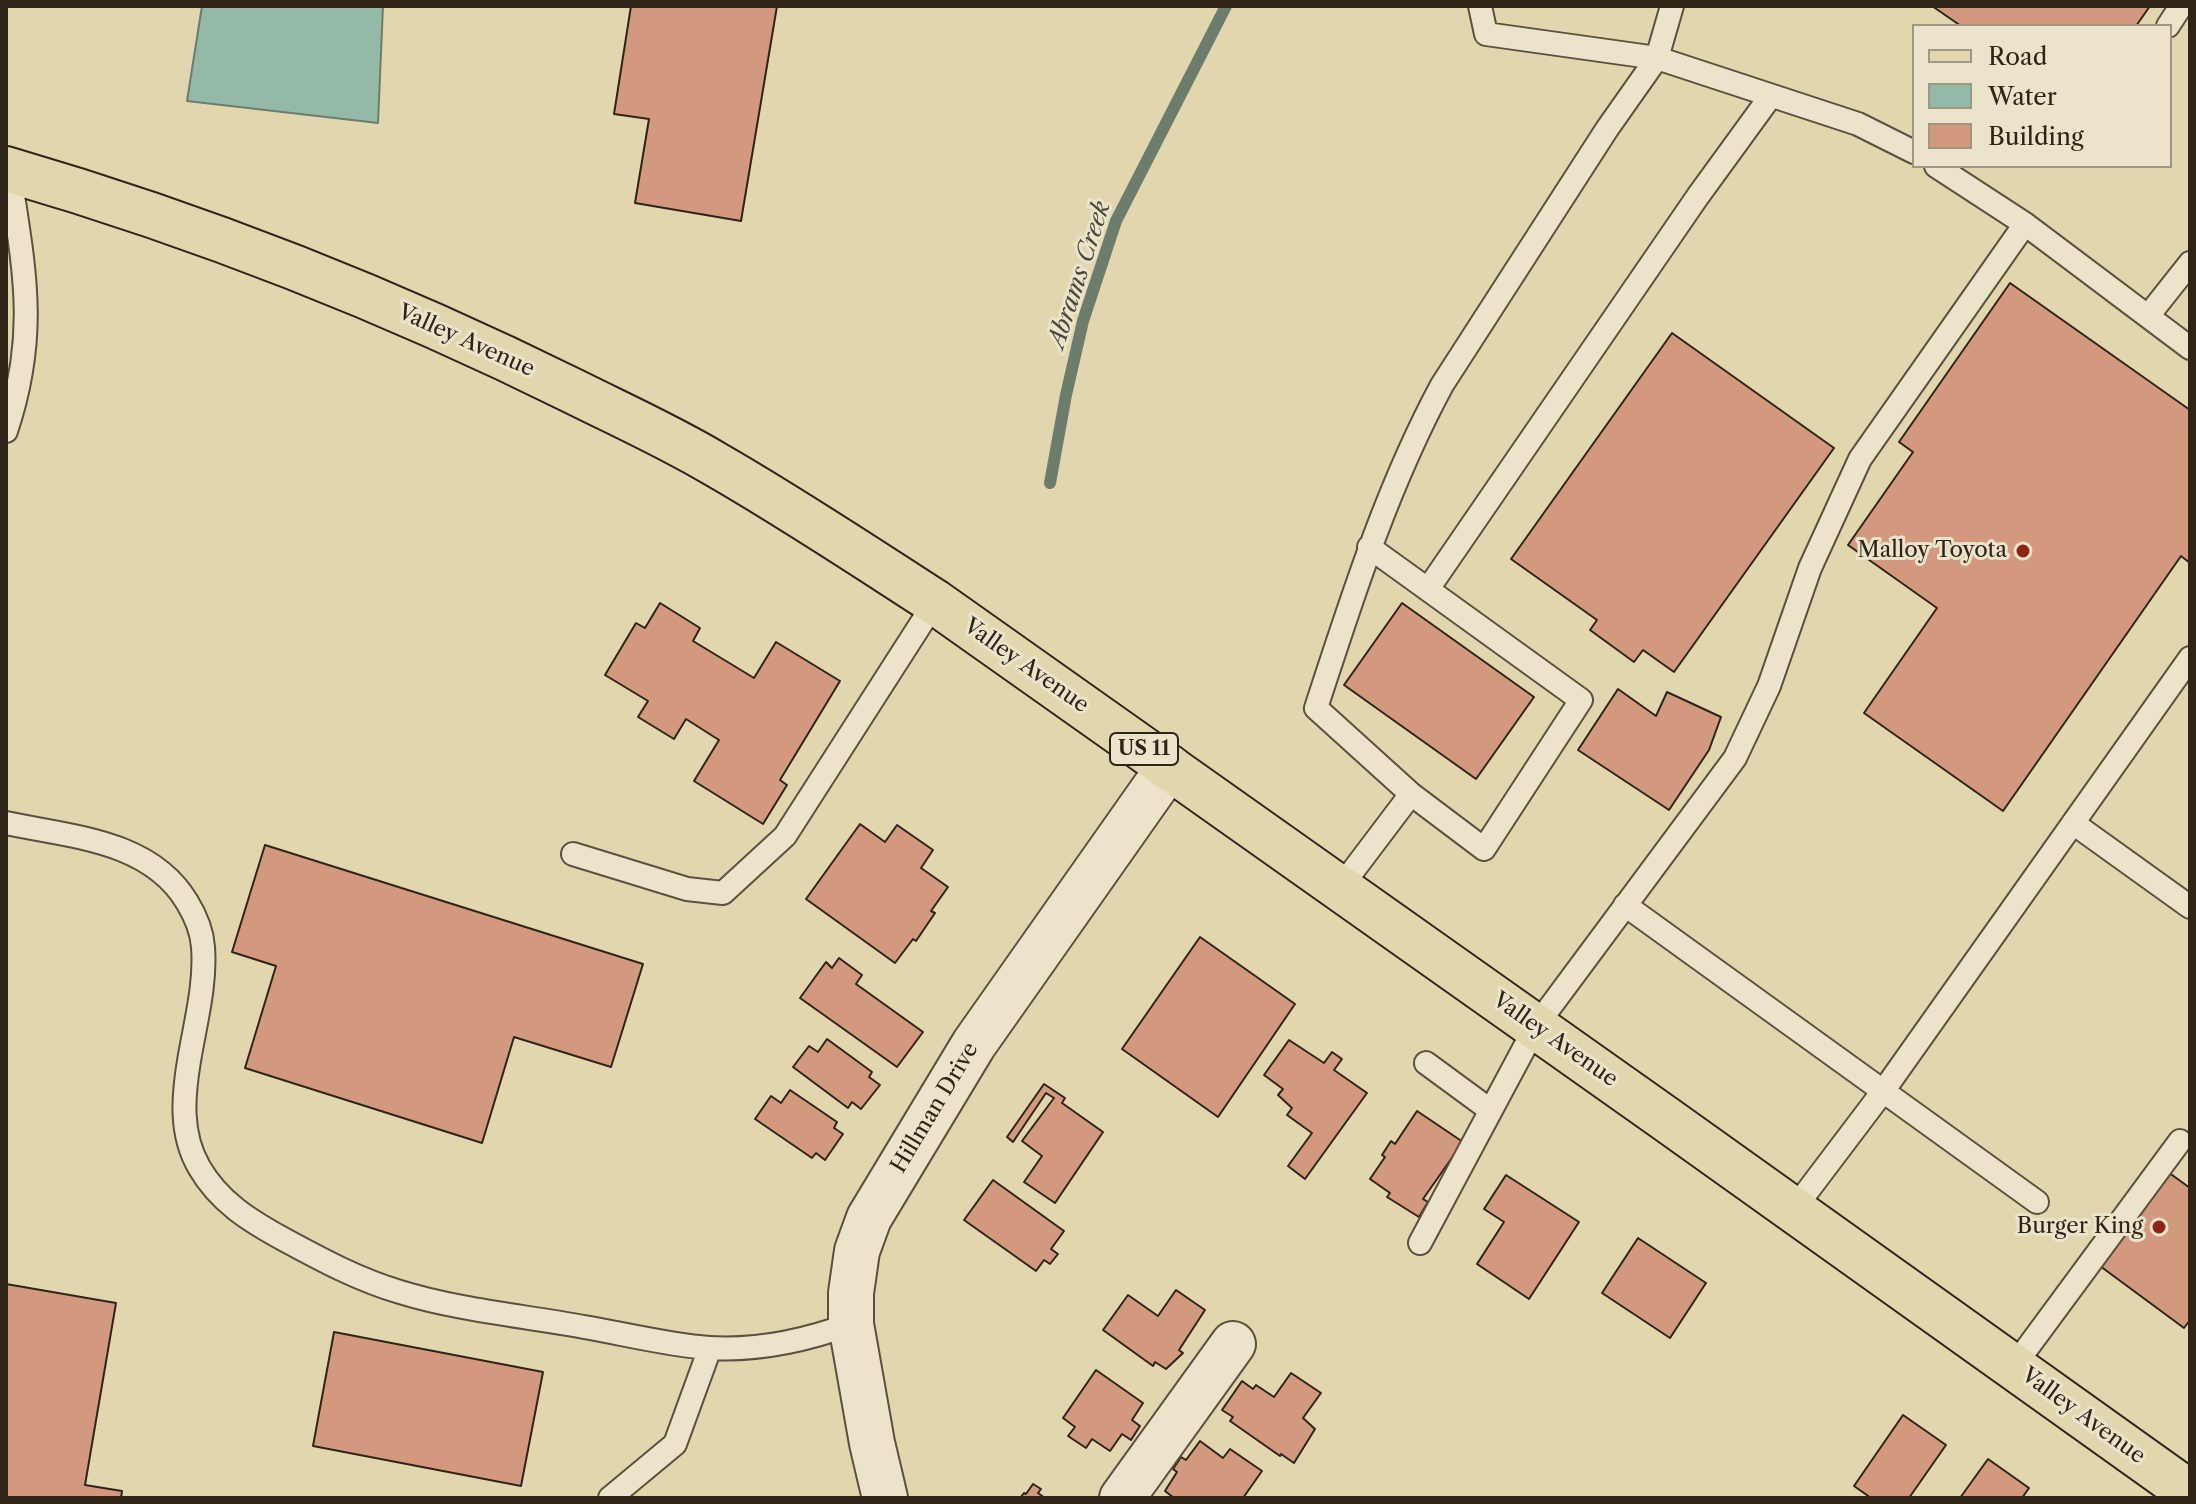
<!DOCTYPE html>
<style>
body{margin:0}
#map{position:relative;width:2196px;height:1504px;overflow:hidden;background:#e2d6ae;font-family:"Libre Caslon Text",serif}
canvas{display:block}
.frame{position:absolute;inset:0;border:8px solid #2f2418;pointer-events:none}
.legend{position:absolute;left:1912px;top:24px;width:260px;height:144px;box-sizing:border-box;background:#ece4ca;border:2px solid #a09783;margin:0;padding:10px 14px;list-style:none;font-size:24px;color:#2f2418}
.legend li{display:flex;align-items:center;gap:16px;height:40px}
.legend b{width:40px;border:2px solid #a09783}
</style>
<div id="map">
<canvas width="2196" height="1504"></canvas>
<div class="frame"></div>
<ul class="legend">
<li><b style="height:10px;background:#e2d6ae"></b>Road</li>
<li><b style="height:22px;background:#95b9a7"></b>Water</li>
<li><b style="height:22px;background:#d3997e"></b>Building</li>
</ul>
</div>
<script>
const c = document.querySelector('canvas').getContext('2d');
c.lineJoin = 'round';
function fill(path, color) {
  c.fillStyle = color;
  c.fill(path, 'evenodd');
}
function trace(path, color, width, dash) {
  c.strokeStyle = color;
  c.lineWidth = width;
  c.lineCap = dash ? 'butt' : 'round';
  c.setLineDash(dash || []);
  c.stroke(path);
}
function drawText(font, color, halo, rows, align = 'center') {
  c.font = font + ' "Libre Caslon Text",serif';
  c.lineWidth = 6;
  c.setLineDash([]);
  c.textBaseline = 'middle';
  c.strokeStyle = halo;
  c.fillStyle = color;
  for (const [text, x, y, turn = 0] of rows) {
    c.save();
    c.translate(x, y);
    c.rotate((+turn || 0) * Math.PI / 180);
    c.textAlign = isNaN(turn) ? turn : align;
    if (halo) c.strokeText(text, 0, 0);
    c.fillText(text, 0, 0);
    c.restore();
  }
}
const water = new Path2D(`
 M202,6H383L378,123L187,101Z`);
fill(water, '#95b9a7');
trace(water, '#6c7d6e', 2);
trace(new Path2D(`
 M1050,483L1066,395L1083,321L1116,221L1226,6`), '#6c7d6e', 12);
const building = new Path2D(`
 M631,6H777L741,221L635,203L649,119L614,114Z
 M1932,6H2150L2136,26H1961Z
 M2010,283L2190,410V563L2181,556L2003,811L1864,713L1937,608L1848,545L1913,452L1899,442Z
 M1672,333L1834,448L1674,672L1643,650L1634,662L1590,630L1597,620L1511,559Z
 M660,603L700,628L693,641L754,678L776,642L840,681L780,780L787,785L763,824L694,781L719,740L686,719L674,739L638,717L648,701L605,675L636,623L645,628Z
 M1402,603L1534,697L1476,779L1344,685Z
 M1618,689L1656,716L1667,692L1721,717L1709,750L1669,810L1578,750Z
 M860,824L885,842L897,825L933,850L921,868L948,887L931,911L935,913L916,941L913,939L895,963L806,899Z
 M265,845L643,964L611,1067L514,1037L482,1143L245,1068L276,966L232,952Z
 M1200,937L1295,1004L1218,1117L1122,1049Z
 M839,958L862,975L856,984L923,1032L897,1067L800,998L826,962L832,968Z
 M827,1039L872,1072L869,1077L880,1085L861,1109L852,1102L848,1108L793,1067L809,1046L818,1052Z
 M1289,1040L1324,1063L1332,1052L1342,1059L1334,1070L1367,1093L1305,1179L1288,1166L1312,1133L1287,1115L1292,1108L1278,1095L1283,1089L1264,1075Z
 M1044,1084L1065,1098L1062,1103L1103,1132L1055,1203L1024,1182L1042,1156L1022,1141L1054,1098L1046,1093L1013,1142L1007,1137Z
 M790,1090L837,1122L834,1128L843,1134L825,1160L816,1153L812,1158L755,1119L771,1096L781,1103Z
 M1417,1111L1463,1142L1423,1199L1428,1202L1419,1217L1387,1197L1390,1193L1370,1179L1385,1157L1382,1155L1391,1141L1395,1144Z
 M2168,1172L2190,1188V1320L2184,1328L2100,1266Z
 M1506,1175L1579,1222L1529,1299L1477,1264L1504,1222L1484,1209Z
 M993,1180L1064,1231L1051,1249L1058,1254L1050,1264L1044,1260L1036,1271L964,1220Z
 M1638,1238L1706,1283L1670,1338L1602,1293Z
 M6,1284L116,1303L85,1485L122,1491L121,1498H6Z
 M1176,1290L1205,1310L1179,1350L1183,1353L1166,1369L1155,1362L1153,1366L1103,1330L1128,1295L1158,1316Z
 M334,1332L543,1372L521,1486L313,1446Z
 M1096,1370L1143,1403L1132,1420L1140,1426L1131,1440L1122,1434L1110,1451L1092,1439L1086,1448L1068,1436L1075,1427L1063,1418Z
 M1291,1373L1321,1393L1303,1418L1315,1429L1294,1463L1281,1454L1280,1456L1230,1421L1233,1417L1222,1410L1242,1381L1253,1389L1256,1385L1274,1397Z
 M1903,1415L1946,1445L1909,1498H1871L1854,1486Z
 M1200,1441L1223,1458L1230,1449L1262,1471L1243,1498H1174L1165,1491L1177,1472L1173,1469L1181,1457L1186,1460Z
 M1988,1459L2029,1488L2022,1498H1960Z
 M1033,1484L1041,1489L1038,1493L1045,1498H1020L1024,1493L1026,1494Z`);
fill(building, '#d3997e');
trace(building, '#2f2418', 2);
const service = new Path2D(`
 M1672,6L1657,58L1858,124L1914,152
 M2168,26L2181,6
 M1936,166L2025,224L2190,348
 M2148,316L2190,263
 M6,431C39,333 24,268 9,170
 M1369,547L1581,700L1484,849L1411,794L1316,708C1352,598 1387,487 1442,385L1607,129L1657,58L1486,34L1480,6
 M1428,589L1698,196L1770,97
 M6,823C71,837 150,840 187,902C195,915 202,932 203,947C206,985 195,1024 189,1061C183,1097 180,1134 199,1167C219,1202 250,1221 285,1240C322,1260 359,1280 400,1292C458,1310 524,1316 584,1327C625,1334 668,1345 709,1348C757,1351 807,1340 851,1324
 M2073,823L2190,907
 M573,854L687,889L723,893L785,836L935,602
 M1340,888L1411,794
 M1625,905L2037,1202
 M1426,1063L1490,1110
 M1794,1209L1884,1090L2190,658
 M1420,1243L1536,1026L1735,758L1769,686L1810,568L1860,459L2025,224
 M2014,1366L2180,1141
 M610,1498L675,1444L710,1348`);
const minor = new Path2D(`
 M885,1498L872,1443L851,1324V1293L857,1251L869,1218L974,1044L1169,767
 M1122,1498L1233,1344`);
const primary = new Path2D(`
 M6,169C202,226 392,301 575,392C621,415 670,437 715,464C790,507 862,555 935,602L1666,1119L2190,1493`);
trace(service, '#5c503e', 26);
trace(minor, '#5c503e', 48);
trace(primary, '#2f2418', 48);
trace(service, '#ece4ca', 22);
trace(minor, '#ece4ca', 44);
trace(primary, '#e2d6ae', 44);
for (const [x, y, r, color] of [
 [2023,551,8,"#8f2418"],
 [2159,1227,8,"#8f2418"]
]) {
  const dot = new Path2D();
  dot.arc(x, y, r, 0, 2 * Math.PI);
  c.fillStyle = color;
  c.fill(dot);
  trace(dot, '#ece4ca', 3);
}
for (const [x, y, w] of [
 [1144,749,68]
]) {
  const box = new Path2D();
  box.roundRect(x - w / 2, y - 16, w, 32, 6);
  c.fillStyle = '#ece4ca';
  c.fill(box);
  trace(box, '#2f2418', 2);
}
drawText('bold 20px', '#2f2418', null, [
 ["US 11",1144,749]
]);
drawText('22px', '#2f2418', '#ece4ca', [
 ["Valley Avenue",466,341,24],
 ["Valley Avenue",1026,666,35],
 ["Valley Avenue",1555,1040,35],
 ["Hillman Drive",935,1108,-59],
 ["Valley Avenue",2083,1416,36]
]);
drawText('22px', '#2f2418', '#ece4ca', [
 ["Malloy Toyota",2007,551],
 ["Burger King",2143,1227]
], 'right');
drawText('italic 24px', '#48493c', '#ece4ca', [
 ["Abrams Creek",1080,275,-72]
]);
</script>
